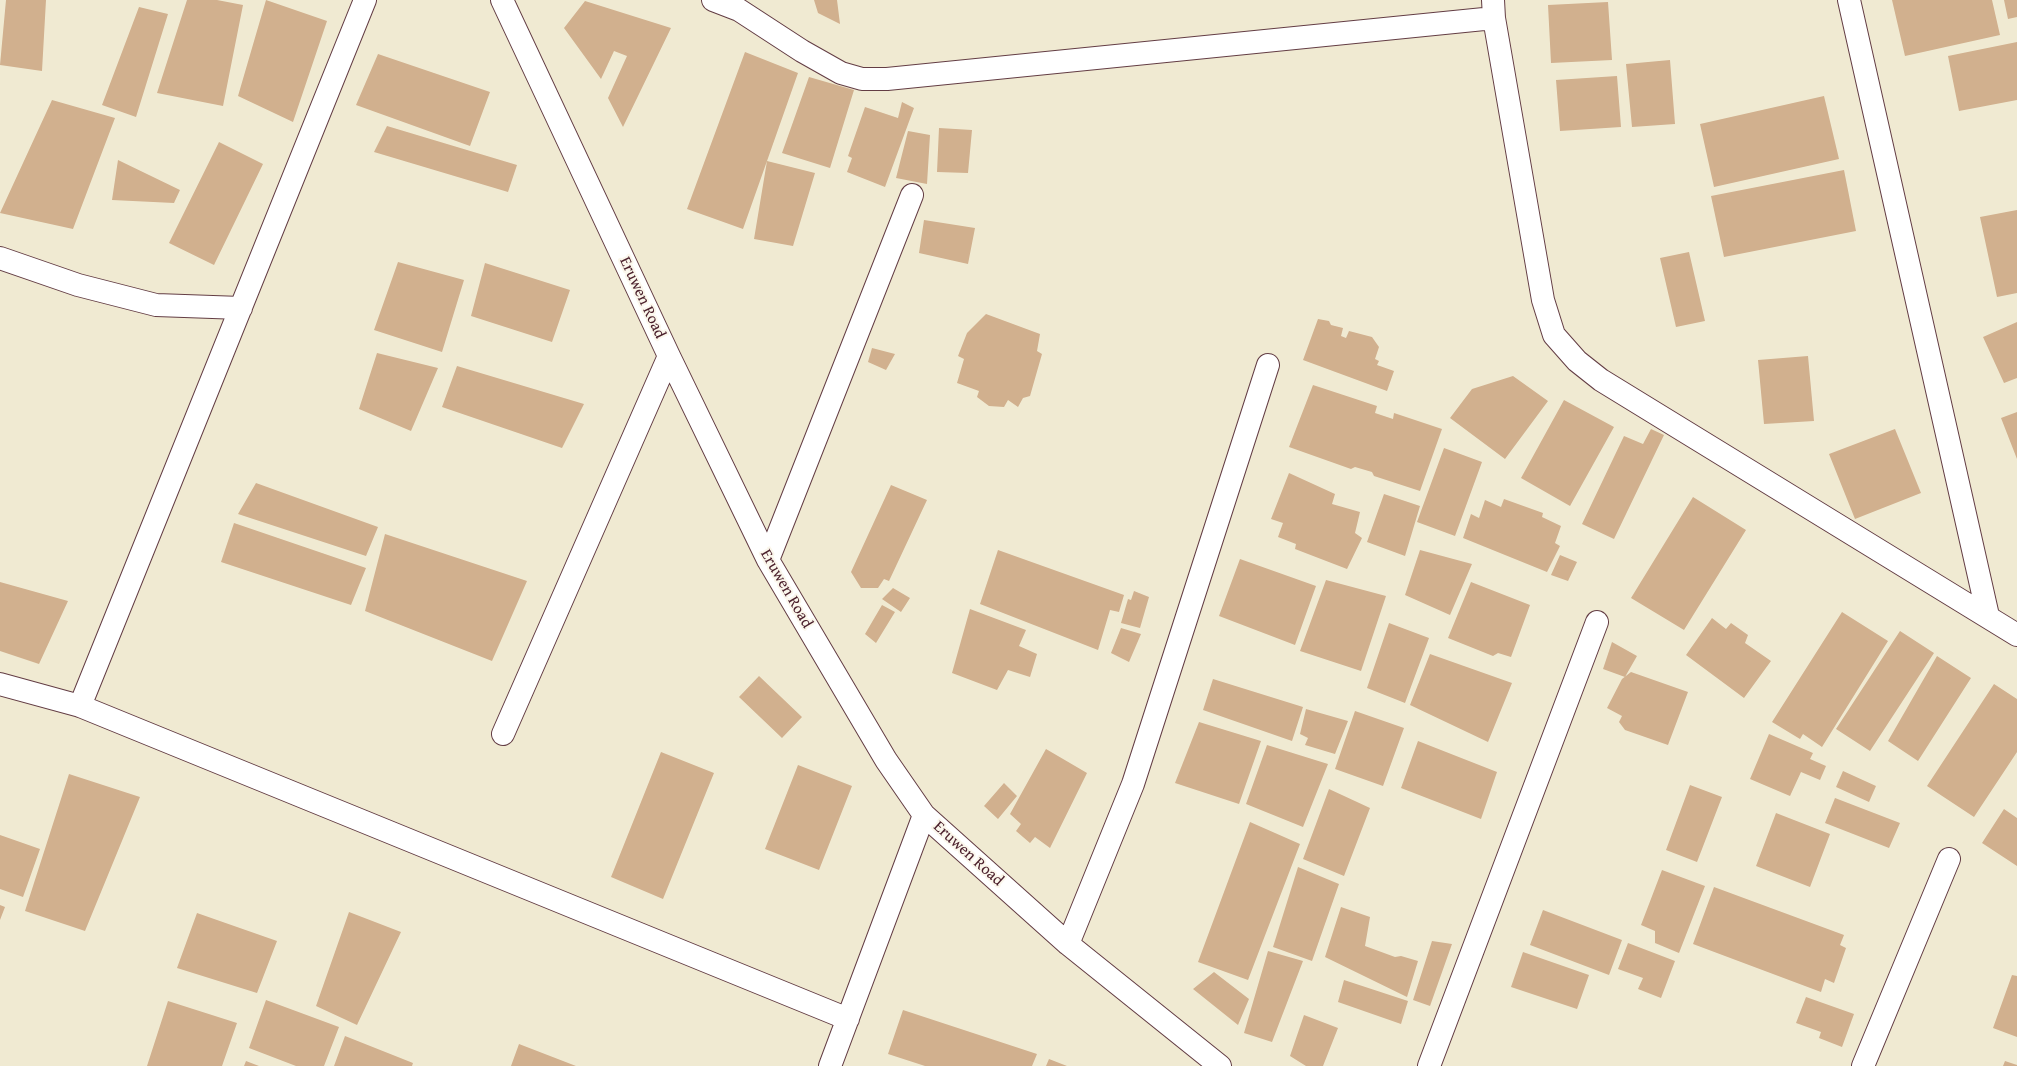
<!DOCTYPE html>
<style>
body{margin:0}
canvas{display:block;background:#f0ead2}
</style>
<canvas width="2017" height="1066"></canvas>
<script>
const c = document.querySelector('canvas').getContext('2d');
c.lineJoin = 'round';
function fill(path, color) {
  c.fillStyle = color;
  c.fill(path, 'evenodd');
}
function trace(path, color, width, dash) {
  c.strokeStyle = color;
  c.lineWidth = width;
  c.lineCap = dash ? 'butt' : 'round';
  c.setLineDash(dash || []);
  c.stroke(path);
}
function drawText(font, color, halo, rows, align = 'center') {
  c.font = font + ' "Gentium Book Plus",serif';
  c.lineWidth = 4;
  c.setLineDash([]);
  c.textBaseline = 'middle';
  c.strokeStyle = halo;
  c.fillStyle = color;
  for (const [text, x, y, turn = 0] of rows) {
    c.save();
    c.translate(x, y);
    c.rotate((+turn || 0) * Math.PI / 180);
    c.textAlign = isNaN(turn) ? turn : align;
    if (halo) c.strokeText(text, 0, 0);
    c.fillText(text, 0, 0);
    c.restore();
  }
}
fill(new Path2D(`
 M6,0H46L42,71L0,65Z
 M187,0H217L243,5L223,106L157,93Z
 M266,0L327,21L293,122L238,96Z
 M814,0H837L840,24L818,13Z
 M1892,0H1992L2000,35L1905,56Z
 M2004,0H2017V17L2008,19Z
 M585,1L671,28L623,127L608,98L627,56L614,51L601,79L564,28Z
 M1608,2L1612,60L1551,63L1548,5Z
 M139,7L168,14L136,117L102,105Z
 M2017,42V100L1959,111L1948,56Z
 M745,52L798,73L767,161L815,173L793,246L754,239L767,161L743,229L687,209Z
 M378,54L490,92L470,146L356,105Z
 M1670,60L1675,124L1632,127L1626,64Z
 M1617,76L1621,127L1560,131L1556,80Z
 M809,77L854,90L830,168L782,153Z
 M1824,96L1839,159L1714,187L1700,124Z
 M52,100L115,118L73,229L0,213Z
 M902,102L914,108L885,187L847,172L852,158L848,156L865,107L898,118Z
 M387,126L517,165L508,192L374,152Z
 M939,128L972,130L968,173L937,172Z
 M908,131L930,135L927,184L896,178Z
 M219,142L263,164L214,265L169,243Z
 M118,160L180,190L174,203L112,200Z
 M1844,170L1856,231L1724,257L1711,196Z
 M2017,210V293L1997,297L1980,217Z
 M924,220L975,228L968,264L919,253Z
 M1689,252L1705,321L1676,327L1660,258Z
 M398,262L464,280L442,352L374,330Z
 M485,263L570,290L552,342L471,316Z
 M986,314L1040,334L1037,351L1042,354L1030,396L1023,398L1018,407L1008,400L1004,407L989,406L977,397L979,391L957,383L964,359L958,356L967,333Z
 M1318,319L1329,321L1331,325L1343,328L1341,336L1346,338L1349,331L1372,337L1379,347L1375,359L1379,361L1377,365L1394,371L1387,391L1303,360Z
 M2017,322V378L2004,383L1983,337Z
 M872,348L895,354L886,370L868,362Z
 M377,353L438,368L411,431L359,409Z
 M1808,356L1814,421L1764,424L1758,360Z
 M457,366L584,404L562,448L442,407Z
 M1513,376L1548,401L1505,459L1450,418L1472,389Z
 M1313,385L1377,406L1375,413L1393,419L1394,413L1442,429L1420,491L1374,476L1372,472L1355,467L1351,469L1289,447Z
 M1564,400L1614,427L1570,506L1521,478Z
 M2017,412V459L2001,418Z
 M1651,429L1664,435L1614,539L1582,524L1624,436L1643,444Z
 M1895,429L1921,493L1855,519L1829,454Z
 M1444,448L1482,462L1455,536L1417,522Z
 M1289,473L1335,494L1332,504L1360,512L1355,533L1362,538L1347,569L1295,549L1296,544L1278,537L1283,523L1271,519Z
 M256,483L378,527L366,556L238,514Z
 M891,485L927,500L889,581L884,579L878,588H861L851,572Z
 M1384,494L1420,506L1405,556L1367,542Z
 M1693,497L1746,530L1684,630L1631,598Z
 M1504,499L1543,513L1542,517L1561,526L1555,543L1560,546L1547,572L1463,538L1471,514L1479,518L1485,500L1501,507Z
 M234,523L366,568L351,605L221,562Z
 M385,534L527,581L492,661L365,611Z
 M998,550L1124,595L1119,612L1110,610L1098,650L980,604Z
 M1420,550L1472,564L1450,615L1405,595Z
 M1560,555L1577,562L1568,581L1551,575Z
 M1240,559L1316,586L1295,645L1219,616Z
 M1326,580L1386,596L1361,671L1300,651Z
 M0,582L68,601L39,664L0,651Z
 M1471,582L1530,605L1511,657L1498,653L1493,656L1448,638Z
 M893,588L910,598L901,612L882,599Z
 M1134,591L1149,597L1140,628L1121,623L1128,599L1131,600Z
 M882,605L895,612L876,643L865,634Z
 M970,609L1026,630L1019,646L1037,654L1030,677L1008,670L997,690L952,673Z
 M1842,612L1888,641L1822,747L1803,734L1800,739L1772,722Z
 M1712,618L1726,629L1731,623L1748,635L1745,643L1771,661L1744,698L1686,655Z
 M1389,623L1429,638L1405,703L1367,688Z
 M1121,628L1141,634L1129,662L1111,653Z
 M1900,631L1934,653L1870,751L1836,729Z
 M1612,642L1637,656L1625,677L1603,669Z
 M1430,654L1512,683L1488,742L1410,705Z
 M1937,656L1971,678L1918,761L1888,741Z
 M1631,672L1688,692L1668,745L1625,730L1619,722L1622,716L1607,708L1622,679Z
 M759,676L802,717L782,738L739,697Z
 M1213,679L1303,707L1292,741L1203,710Z
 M1994,684L2017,699V752L1974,817L1927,786Z
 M1306,709L1348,721L1335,754L1305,745L1308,738L1300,734Z
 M1355,711L1404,728L1383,786L1335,769Z
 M1199,722L1261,741L1239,804L1175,783Z
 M1769,734L1813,753L1810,759L1826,766L1820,780L1801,772L1790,796L1750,779Z
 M1418,741L1497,772L1481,819L1401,788Z
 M1267,745L1328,764L1303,827L1246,804Z
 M1046,749L1087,773L1050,848L1035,837L1030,843L1016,831L1021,824L1010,814Z
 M661,752L714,773L663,899L611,877Z
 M798,765L852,786L819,870L765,849Z
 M1843,771L1876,786L1869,802L1836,787Z
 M69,774L140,797L85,931L25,911Z
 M1004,783L1017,796L998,819L984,806Z
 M1690,785L1722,797L1697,862L1666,850Z
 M1329,789L1370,808L1344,876L1303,859Z
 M1835,798L1900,823L1889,848L1825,823Z
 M2004,809L2017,818V866L1982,843Z
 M1776,813L1830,834L1810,887L1756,866Z
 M1250,822L1300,844L1248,980L1198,962Z
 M0,835L40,849L23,897L0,889Z
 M1298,867L1339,884L1312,961L1273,947Z
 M1662,870L1705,886L1679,953L1655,943V931L1641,925Z
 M1714,887L1844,935L1840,945L1846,948L1834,983L1825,979L1821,992L1693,944Z
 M0,905L5,907L0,920Z
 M1341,907L1370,917L1365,946L1395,957L1401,956L1418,961L1407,997L1325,957Z
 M1543,910L1622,940L1609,975L1530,945Z
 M349,912L401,932L357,1025L316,1006Z
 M197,913L277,941L257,993L177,968Z
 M1432,941L1452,944L1430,1006L1413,1000Z
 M1628,943L1675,961L1661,998L1638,989L1643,978L1618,969Z
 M1268,951L1303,961L1272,1042L1244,1033Z
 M1523,952L1589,975L1577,1009L1511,987Z
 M1214,972L1249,999L1238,1025L1193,989Z
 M2012,975L2017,976V1037L1993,1028Z
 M1344,980L1408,1001L1401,1024L1338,1002Z
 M1806,997L1854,1014L1842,1047L1819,1038L1821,1032L1796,1023Z
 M266,1000L339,1027L324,1066H296L249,1048Z
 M168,1001L237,1023L222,1066H147Z
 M903,1010L1037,1054L1032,1066H925L888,1054Z
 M1304,1015L1338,1028L1323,1066H1306L1290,1056Z
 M345,1036L413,1063L412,1066H334Z
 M519,1044L576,1066H511Z
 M1049,1059L1067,1066H1046Z
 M246,1061L259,1066H244Z
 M2005,1061L2017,1065V1066H2003Z`), '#d1b08e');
const minor = new Path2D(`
 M502,0L669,356L768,560L886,760L924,815L1068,944L1220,1066
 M713,0L739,10L802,51L841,73L862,79H887L1494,18
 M1493,0L1494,18L1543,300L1554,335L1577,361L1601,380L2017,635
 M1849,0L1988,616
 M0,258L78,285L156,305L241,308
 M768,560L912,195
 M0,684L80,706L848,1019
 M80,706L365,0
 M503,734L669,356
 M1068,944L1133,784L1268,365
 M830,1066L924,815
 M1429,1066L1597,622
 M1863,1066L1949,859`);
trace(minor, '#633d44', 24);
trace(minor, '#fff', 22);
drawText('16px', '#4a1f2b', '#fbf7ec', [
 ["Eruwen Road",642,298,65],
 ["Eruwen Road",786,589,60],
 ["Eruwen Road",968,854,42]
]);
</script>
